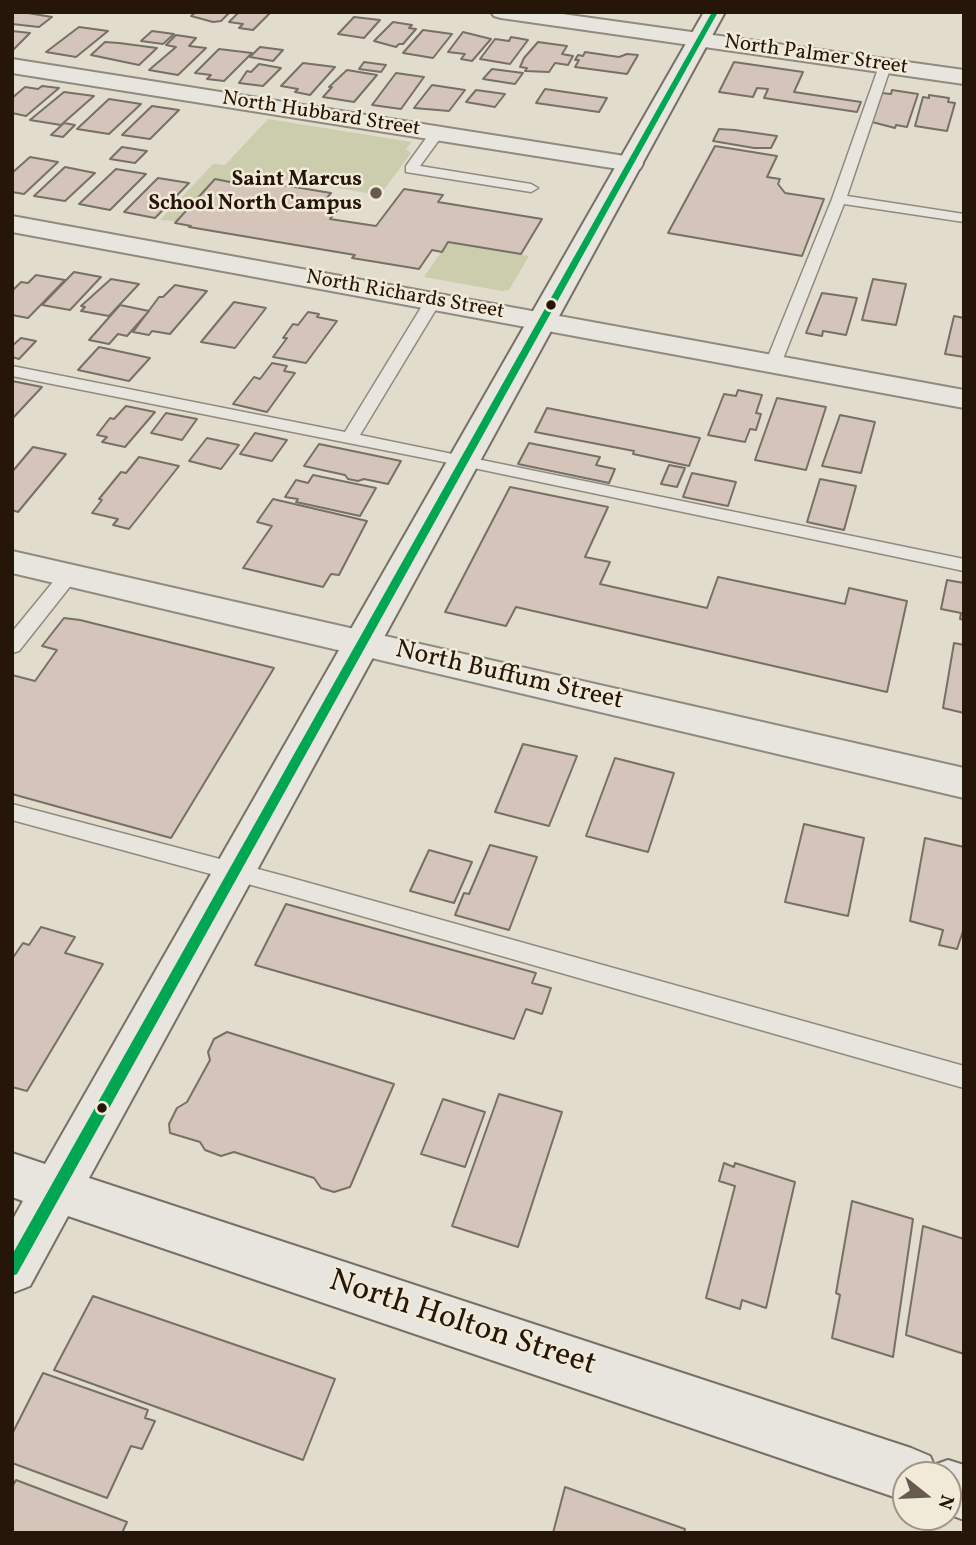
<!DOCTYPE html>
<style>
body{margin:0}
#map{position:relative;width:976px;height:1545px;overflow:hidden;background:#e2dccd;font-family:Vollkorn,serif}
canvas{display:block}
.frame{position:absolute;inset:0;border:14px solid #26160a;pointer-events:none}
.north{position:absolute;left:892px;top:1461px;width:70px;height:70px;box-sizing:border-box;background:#f1ead9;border:2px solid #a09586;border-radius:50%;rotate:108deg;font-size:19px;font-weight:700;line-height:28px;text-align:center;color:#26160a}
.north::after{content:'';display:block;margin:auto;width:24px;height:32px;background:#685b4e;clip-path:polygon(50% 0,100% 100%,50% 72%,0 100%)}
</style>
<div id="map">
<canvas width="976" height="1545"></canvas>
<div class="frame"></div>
<div class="north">N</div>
</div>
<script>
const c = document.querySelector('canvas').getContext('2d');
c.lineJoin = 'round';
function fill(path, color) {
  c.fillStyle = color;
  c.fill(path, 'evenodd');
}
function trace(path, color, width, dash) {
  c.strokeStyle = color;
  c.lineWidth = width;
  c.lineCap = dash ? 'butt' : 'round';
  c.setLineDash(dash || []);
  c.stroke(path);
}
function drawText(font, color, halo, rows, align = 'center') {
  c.font = font + ' Vollkorn,serif';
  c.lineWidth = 5;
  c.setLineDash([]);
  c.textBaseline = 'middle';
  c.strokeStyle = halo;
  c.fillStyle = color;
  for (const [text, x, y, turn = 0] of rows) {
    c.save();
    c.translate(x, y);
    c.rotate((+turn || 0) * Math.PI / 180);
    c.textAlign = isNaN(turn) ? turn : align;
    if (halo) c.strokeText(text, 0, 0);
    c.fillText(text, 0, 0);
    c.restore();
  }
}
fill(new Path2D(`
 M268,119L412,142L406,149L411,153L380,195L238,172L230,182L215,179L176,221L160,220L213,164L225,165Z
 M448,242L529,256L509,290L502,291L424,277Z`), '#cbcdad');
const building = new Path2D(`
 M12,12H22L52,17L39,27L12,24Z
 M196,12H230L221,21L213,22L191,16Z
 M239,12H271L253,30L239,28L243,24L229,22Z
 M354,17L380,20L364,38L338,34Z
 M393,22L412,25L409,28L416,29L403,44H399L396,47L374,41Z
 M79,27L108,31L76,57L46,52Z
 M423,30L452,34L433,58L403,53Z
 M12,31L30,33L13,50H12Z
 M152,31L174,34L163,44L141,41Z
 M463,32L491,39L472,61L461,59L465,54L448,52Z
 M176,35L196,38L189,46L206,48L178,75L149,70L176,47L166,45Z
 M511,37L528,40L510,64L480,59L495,39L509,41Z
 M105,42L119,43L157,48L139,65L91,55Z
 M538,42L567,46L562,54L573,56L568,65L555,63L549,72L525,71L527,68L520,67L524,58Z
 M260,47L283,50L273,61L250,57Z
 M219,49L252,53L224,81L207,79L211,75L195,73Z
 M585,52L619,57L627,54L638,55L627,74L575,67L579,60H575L578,55L583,56Z
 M364,62L386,65L381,72L359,69Z
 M734,62L803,72L794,92L861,102L857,112L764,98L768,89L757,88L753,97L719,92Z
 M303,63L335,67L310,95L295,92L298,89L281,86Z
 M259,64L281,68L263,86L239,83L247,71L251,72Z
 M492,69L523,73L515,84L483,79Z
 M347,70L377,75L354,102L323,97L332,87H329Z
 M396,73L424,77L401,109L372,105Z
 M432,85L465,90L449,111L414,108Z
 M42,86L59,88L26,116L12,113V98L25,87L38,89Z
 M545,89L607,98L599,112L536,103Z
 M476,90L505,94L495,107L466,102Z
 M892,90L918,94L907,127L896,125L895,128L872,122L882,93L891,94Z
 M64,92L94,96L61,125L30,120Z
 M929,95L949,98L948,102L955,103L947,131L915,126L923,97L929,98Z
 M109,99L141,104L109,134L77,129Z
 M152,106L179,110L150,139L122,135Z
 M64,123L75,125L63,137L51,135Z
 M719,129L735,130L777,136L771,148H754L713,141Z
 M715,146L777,156L767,177L780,179L778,184L785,193L824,199L802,256L668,233Z
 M122,147L147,151L135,163L110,159Z
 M30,157L58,162L24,194L12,192V173Z
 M65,167L95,173L65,201L34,196Z
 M116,169L146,174L110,210L79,204Z
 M234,177L331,193L326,199L344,202L330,219L376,226L404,189L443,195L438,202L542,219L521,254L448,242L442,252L432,250L419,269L352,258L355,255L189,227L191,226L175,223L215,179L230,182Z
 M158,178L189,183L155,218L124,212Z
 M74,272L101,277L70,310L42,305Z
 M36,275L65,280L28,318L12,315V291L21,282L28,283Z
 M111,279L139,284L109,316L81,311L85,307L81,306Z
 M873,279L906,284L896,325L862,320Z
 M175,285L207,291L170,334L152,331L149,335L133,332L159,297H163Z
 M822,293L857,298L846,335L823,331L822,336L806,333Z
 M234,302L266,308L235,348L201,342Z
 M120,305L149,311L127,336L118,334L109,344L89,340Z
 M308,312L319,314L317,317L337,321L306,363L273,357L287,338H283L293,324L298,325Z
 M954,316L964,318V357L945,354Z
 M21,338L36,341L19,359L12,357V346Z
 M99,347L150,358L129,381L78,370Z
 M272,363L287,366L284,371L295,373L267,412L233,404L254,377L260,379Z
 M12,381L42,387L12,419Z
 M738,390L762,395L756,413L761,414L756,430L750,429L745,442L708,435L724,394L736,396Z
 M777,398L826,407L806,470L755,460Z
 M126,406L155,412L125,447L102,442L107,437L97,435L110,418L114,419Z
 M547,408L700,438L689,466L633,454L634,451L535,432Z
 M166,413L197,419L182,440L151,433Z
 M840,415L875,422L861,473L822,466Z
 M255,433L287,440L272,461L240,454Z
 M207,438L239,445L221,469L189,461Z
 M529,443L600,457L596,465L615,469L609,483L518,464Z
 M319,444L401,461L388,484L364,479L358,481L348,479L345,475L304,466Z
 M33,447L66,454L18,512L12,510V472Z
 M139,457L179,466L129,529L113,525L118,519L92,513L102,500L99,499L121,472L126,473Z
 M669,465L685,468L677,487L661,484Z
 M692,473L736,482L728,506L683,497Z
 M313,475L376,488L360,516L296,502L298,499L285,497L296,480L308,483Z
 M820,479L856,486L844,530L807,522Z
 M510,487L608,507L585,557L610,562L600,584L707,608L718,577L845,604L849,588L907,601L887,692L516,607L506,626L445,612Z
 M273,499L367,521L339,575L331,574L323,587L243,568L272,526L257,522Z
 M947,580L964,583V620L960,619L961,613L941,609Z
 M64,618L80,620L274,668L171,838L12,794V675L35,681L57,650L42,646Z
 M954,643L964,645V713L943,708Z
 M523,744L577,756L549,826L495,812Z
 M615,758L674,773L648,852L586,836Z
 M804,824L864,838L848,916L785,902Z
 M925,838L964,847V928L957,949L939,945L943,930L910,921Z
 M490,845L537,857L509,930L455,915L464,893L469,894Z
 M429,850L472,862L454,903L410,891Z
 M286,904L536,973L532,983L551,988L542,1014L526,1009L514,1039L255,965Z
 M41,927L75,937L65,953L103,964L27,1091L12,1087V959L23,943L29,945Z
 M227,1032L394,1084L350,1187L334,1192L321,1188L314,1178L234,1152L221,1156L205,1150L200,1142L170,1133L169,1124L177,1108L187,1102L210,1060L208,1052L214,1039Z
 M499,1094L562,1112L518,1247L452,1226Z
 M443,1099L485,1112L465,1167L421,1154Z
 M724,1163L734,1167L735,1163L795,1182L766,1308L742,1300L740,1309L706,1298L735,1186L719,1181Z
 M852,1201L913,1219L893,1357L832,1338L840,1295L836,1293Z
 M923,1226L964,1239V1354L906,1335Z
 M93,1296L335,1379L303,1460L54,1370Z
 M43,1373L148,1410L145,1418L155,1421L142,1449L131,1446L107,1498L12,1463V1434Z
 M16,1480L127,1522L122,1533H12V1487Z
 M565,1487L685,1529L684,1533H553Z`);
fill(building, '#d4c4ba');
trace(building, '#767067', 2);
const lane = new Path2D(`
 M885,62L891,66L847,196L964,214V222L844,204L781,364L779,367H767L765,364L832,199L879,66Z
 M437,129L444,133L420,166L531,184L538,188L531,192L406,172V166L432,130Z
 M433,296L441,301L360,435L964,559V571L464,466L12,376V366L345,432L425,301Z
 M69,569L76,571L78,575L76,579L19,651L12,653V632L62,571Z
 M12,804L288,877L964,1066V1088L288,895L12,820Z`);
const street = new Path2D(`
 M491,12H548L964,70V84L501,18L494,16Z
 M12,59L631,157L640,159L643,164L640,169L631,171L12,73Z
 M12,216L964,390V408L12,232Z
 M12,551L964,768V798L12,573Z`);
const secondary = new Path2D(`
 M704,12H725L89,1178L911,1448L930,1456L934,1465L948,1460L964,1465V1520L948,1514V1475H906V1501L68,1216L30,1286L12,1293V1221L23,1201L12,1197V1153L45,1164Z`);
trace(lane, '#908b81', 3);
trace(street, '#908b81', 4);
trace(secondary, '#767067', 4);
fill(lane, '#e8e5de');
fill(street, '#e8e5de');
fill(secondary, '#e8e5de');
fill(new Path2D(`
 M712,12H718L17,1274L12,1276V1255Z`), '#00a651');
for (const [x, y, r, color] of [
 [376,193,7,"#685b4e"],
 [551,305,6,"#26160a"],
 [102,1108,6,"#26160a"]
]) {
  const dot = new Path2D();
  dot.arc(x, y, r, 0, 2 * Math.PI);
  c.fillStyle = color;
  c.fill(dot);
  trace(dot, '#f1ead9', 2.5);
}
drawText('21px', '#26160a', '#f1ead9', [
 ["North Palmer Street",816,56,8],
 ["North Hubbard Street",321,115,9],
 ["North Richards Street",405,296,10]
]);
drawText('bold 21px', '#26160a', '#f1ead9', [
 ["Saint Marcus",362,181],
 ["School North Campus",362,205]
], 'right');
drawText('26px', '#26160a', '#f1ead9', [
 ["North Buffum Street",509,677,13]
]);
drawText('32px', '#26160a', '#f1ead9', [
 ["North Holton Street",462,1325,18]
]);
</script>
